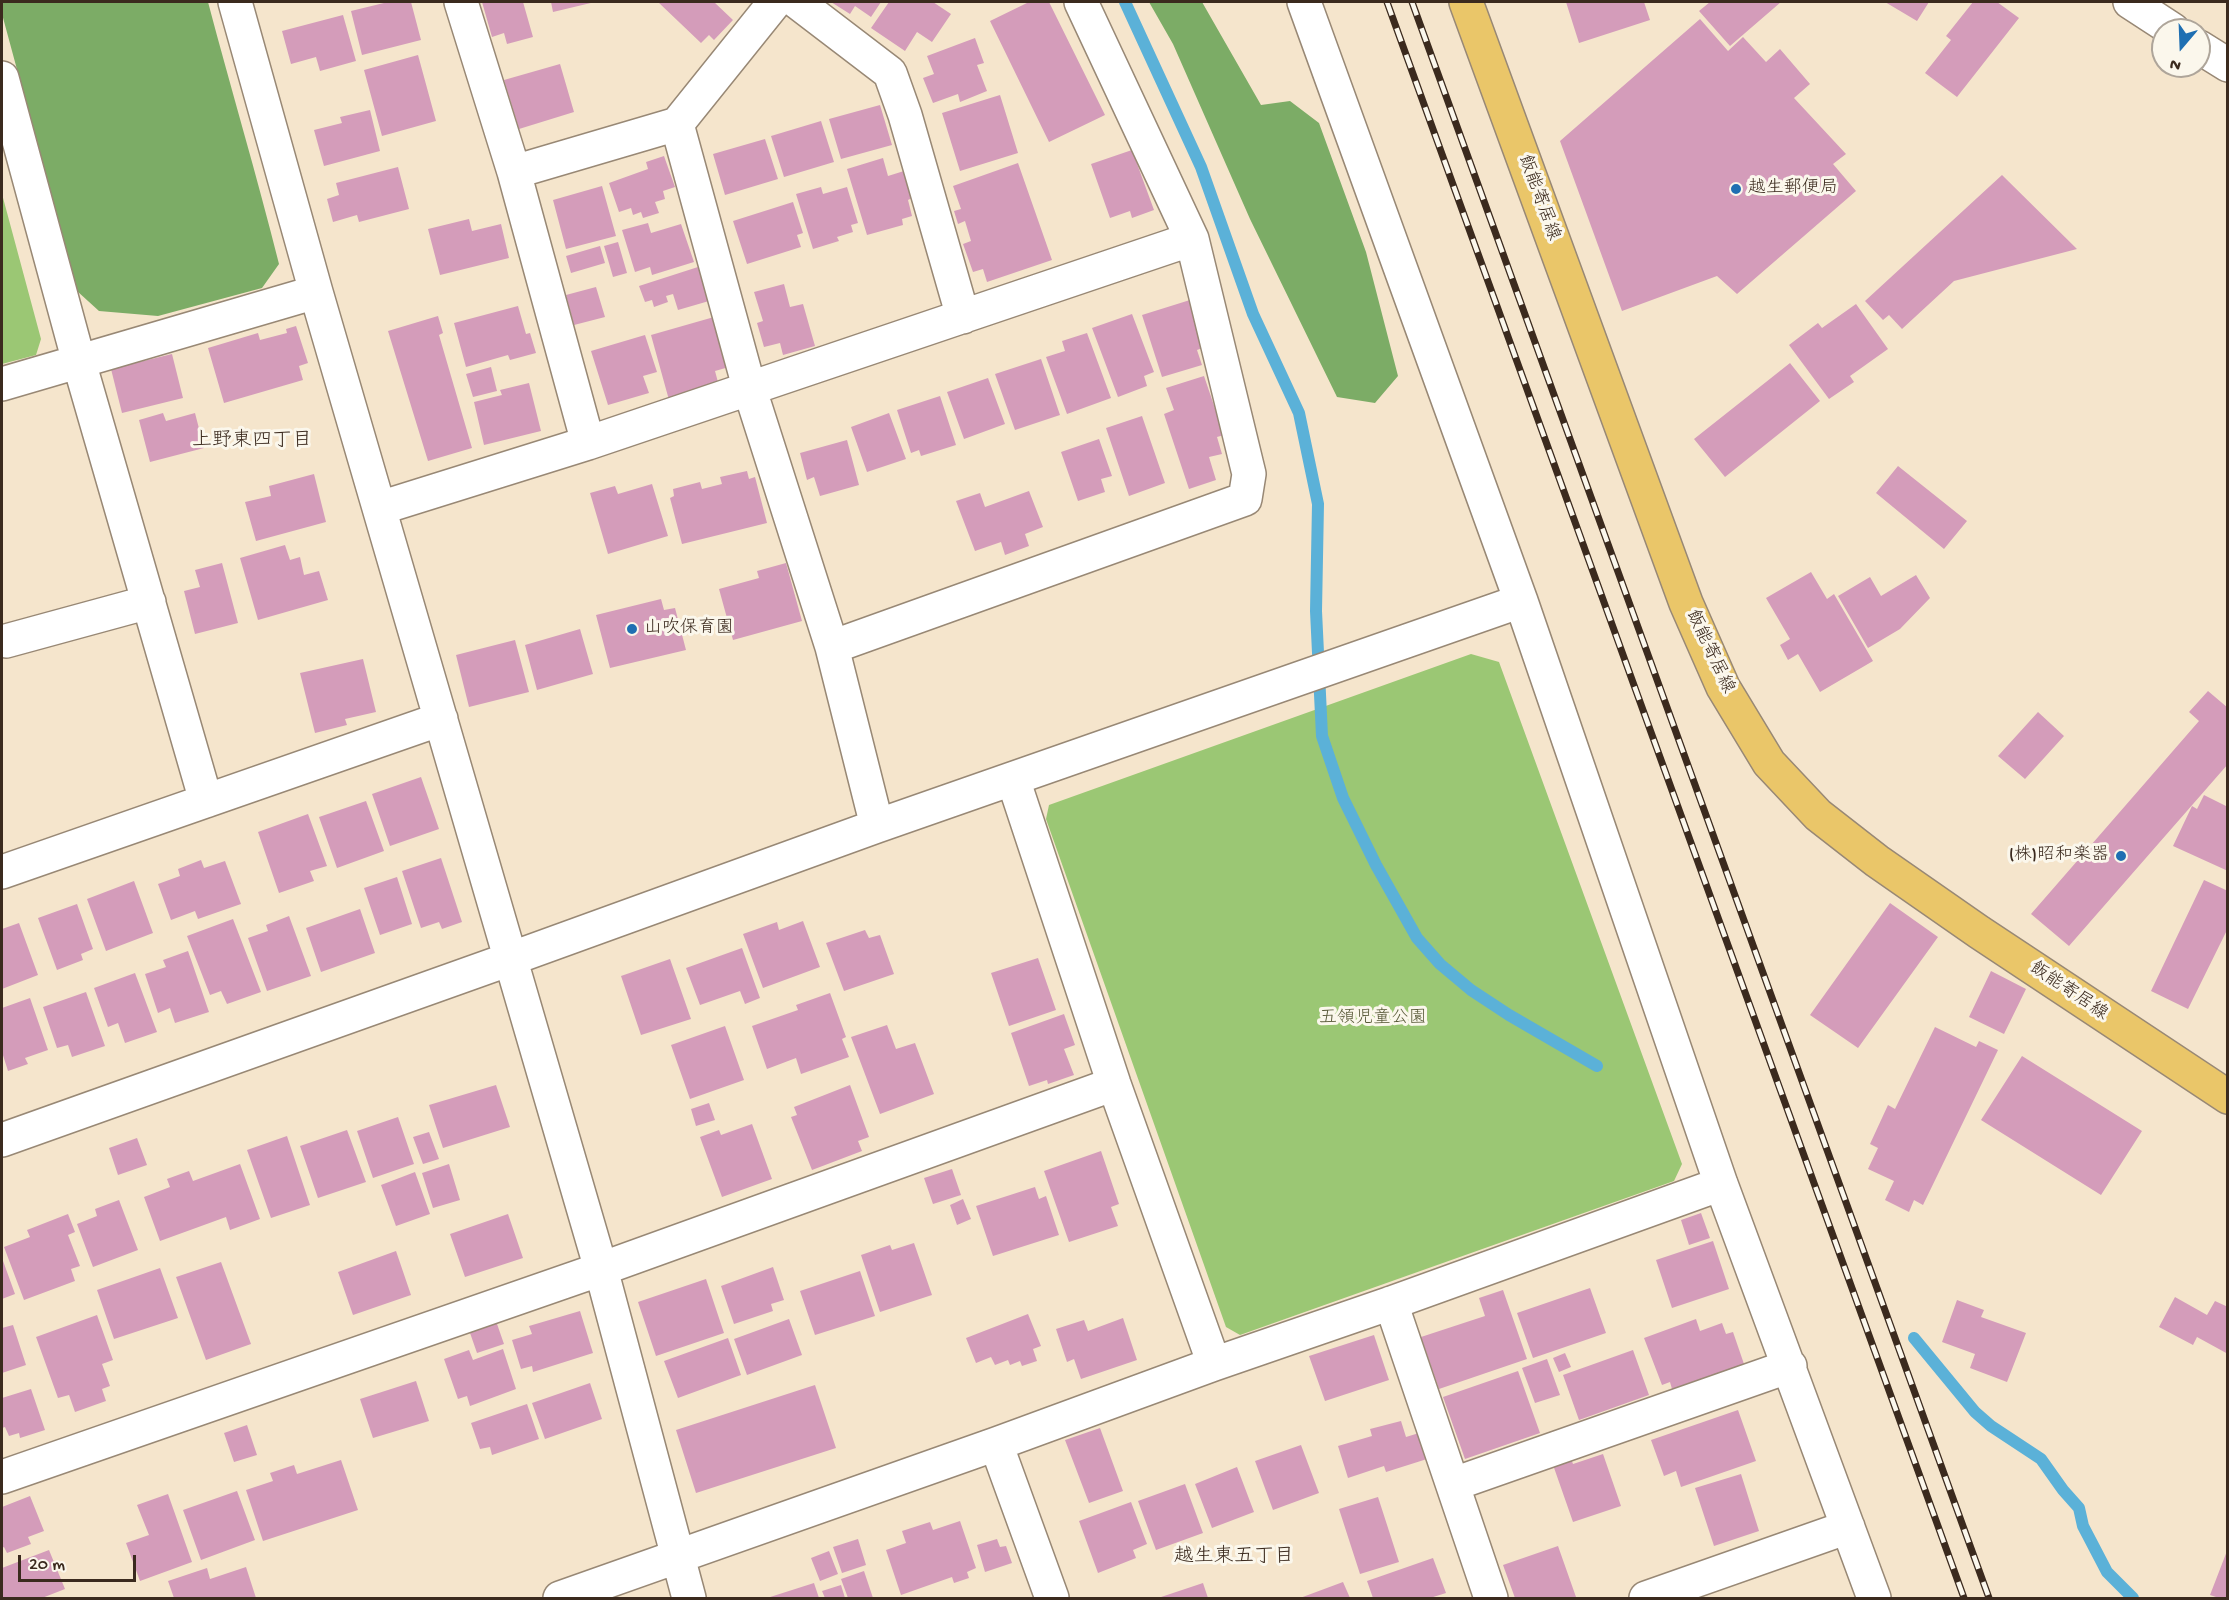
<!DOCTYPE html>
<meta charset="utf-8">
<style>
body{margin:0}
#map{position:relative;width:2229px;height:1600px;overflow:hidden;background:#f5e5cc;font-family:"Gochi Hand",sans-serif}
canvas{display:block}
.frame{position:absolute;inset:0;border:3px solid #3b2a1e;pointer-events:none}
.north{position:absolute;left:2151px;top:18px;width:60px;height:60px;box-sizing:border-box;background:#fbf7ec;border:2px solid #aea59a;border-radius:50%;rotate:199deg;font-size:16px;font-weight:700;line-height:24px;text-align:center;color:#3b2a1e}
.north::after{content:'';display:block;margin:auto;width:21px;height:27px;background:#1f6fb2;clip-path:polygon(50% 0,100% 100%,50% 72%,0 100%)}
.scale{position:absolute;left:18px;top:1555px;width:118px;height:27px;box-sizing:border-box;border:3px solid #3b2a1e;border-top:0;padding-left:8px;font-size:18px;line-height:21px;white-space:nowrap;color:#3b2a1e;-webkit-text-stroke:4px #fbf7ec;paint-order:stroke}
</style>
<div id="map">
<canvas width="2229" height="1600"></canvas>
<div class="frame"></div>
<div class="north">N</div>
<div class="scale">20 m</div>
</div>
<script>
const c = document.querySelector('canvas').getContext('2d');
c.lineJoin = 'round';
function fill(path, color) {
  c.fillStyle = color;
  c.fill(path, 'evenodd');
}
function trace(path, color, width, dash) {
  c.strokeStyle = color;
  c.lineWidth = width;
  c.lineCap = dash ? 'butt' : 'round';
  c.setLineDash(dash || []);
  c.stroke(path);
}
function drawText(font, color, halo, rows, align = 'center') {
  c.font = font + ' "Gochi Hand","Klee One",sans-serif';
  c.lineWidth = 6;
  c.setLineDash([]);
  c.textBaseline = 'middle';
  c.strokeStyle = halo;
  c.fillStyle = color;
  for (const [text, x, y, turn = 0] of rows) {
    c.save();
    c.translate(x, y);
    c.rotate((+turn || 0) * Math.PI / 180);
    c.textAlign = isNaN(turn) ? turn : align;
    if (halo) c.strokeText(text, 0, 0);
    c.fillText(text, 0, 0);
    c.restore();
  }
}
fill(new Path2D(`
 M2,194L41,339L36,355L2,364Z
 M1471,654L1499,662L1682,1164L1674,1181L1240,1335L1226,1327L1046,819L1049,805Z`), '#9bc774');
fill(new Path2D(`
 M2,2H208C231,89 257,176 279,264L262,288L158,316L99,311L77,291L2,14Z
 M1149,2H1202L1261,105L1290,101L1319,123L1366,252L1398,376L1375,403L1337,397L1250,219L1173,44Z`), '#7cac66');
trace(new Path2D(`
 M1125,2L1201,167L1253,314L1299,413L1318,504L1316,611L1322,736L1343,798L1376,865L1417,938L1440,964L1471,990L1509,1015L1597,1066
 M1914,1338L1975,1412L1991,1426L2041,1459L2063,1490L2079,1508L2083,1526L2107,1572L2133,1598`), '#5bb1d8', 12);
fill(new Path2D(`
 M388,2H411L421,40L362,55L351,11Z
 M482,2H523L533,37L507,44L504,33L492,37Z
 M551,2H595L553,12Z
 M658,2H714L733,20L714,40L709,35L701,43Z
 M831,2H881L871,17L855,6L850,14Z
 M889,2H933L951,14L932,42L917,32L905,51L871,28Z
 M1029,2H1049L1105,115L1049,142L990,21Z
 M1566,2H1644L1650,20L1579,43Z
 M1710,2H1781L1730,46L1699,11Z
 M1885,2H1929L1917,21Z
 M1973,2H1997L2019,18L1957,97L1925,73L1951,40L1946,36Z
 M343,15L356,61L320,71L316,57L291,64L282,31Z
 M1700,19L1728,51L1743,37L1766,62L1780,49L1810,84L1794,98L1846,154L1833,164L1856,191L1737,294L1717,276L1622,311L1560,141Z
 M975,38L984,63L977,65L987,91L960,102L958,94L933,103L923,78L934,74L927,56Z
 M418,55L436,121L382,136L364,70Z
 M560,64L574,112L519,129L504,80Z
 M1000,95L1018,153L960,171L942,113Z
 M880,105L892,145L841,159L829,119Z
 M370,110L380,151L324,166L314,130L342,123L340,117Z
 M821,121L834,162L784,177L771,136Z
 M765,139L778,179L725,195L713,154Z
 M1132,150L1154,210L1132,218L1130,211L1110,218L1091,164Z
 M664,156L675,187L663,191L665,199L655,202L659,213L643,218L641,212L633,215L631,208L619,212L609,183L648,169L646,162Z
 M883,158L888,176L904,171L912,198L908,200L912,216L902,219L903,225L867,235L847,169Z
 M1018,163L1052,260L987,282L983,269L973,272L963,244L971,241L965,221L958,224L954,211L961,209L953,186Z
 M398,167L409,209L359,222L357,215L333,222L327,199L339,195L336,183Z
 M2002,175L2077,249L1954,281L1902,329L1889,315L1883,320L1865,301Z
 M602,186L616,236L566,249L553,200Z
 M821,187L823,194L847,187L858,223L851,225L853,232L837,237L839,241L813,249L796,194Z
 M793,202L803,233L797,235L801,247L747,264L733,221Z
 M469,219L472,231L501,224L509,258L440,275L428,229Z
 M648,223L651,233L681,224L694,262L652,275L650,267L635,272L622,230Z
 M618,242L627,273L613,277L604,246Z
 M600,246L605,263L571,273L566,256Z
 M698,267L709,301L678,310L673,294L666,296L668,302L654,307L652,300L645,302L639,286Z
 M784,284L790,307L803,304L815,346L783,355L780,343L764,347L757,323L763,321L754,292Z
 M596,287L605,317L574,325L566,295Z
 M1190,300L1205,347L1197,350L1202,365L1162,377L1142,315Z
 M1856,304L1888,349L1850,376L1854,382L1829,399L1789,345L1818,323L1822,328Z
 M518,306L526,334L530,333L536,353L510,360L508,355L466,367L454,323Z
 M1132,314L1154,372L1144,376L1147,386L1118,397L1092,328Z
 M438,316L443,333L439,335L472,448L428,461L388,331Z
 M714,317L729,367L715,371L719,386L669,400L651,335Z
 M296,326L308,363L299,366L303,380L224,403L208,348L258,333L260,340L287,333L286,329Z
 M1087,333L1111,398L1067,414L1046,357L1065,351L1062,341Z
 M645,335L657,372L643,376L649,393L608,405L591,351Z
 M172,354L183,398L122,413L111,369Z
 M1041,359L1060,415L1015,430L995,374Z
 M1790,363L1820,401L1725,477L1694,439Z
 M491,367L497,391L473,397L466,374Z
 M1204,376L1224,435L1217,437L1222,454L1209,457L1216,480L1189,489L1164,414L1174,410L1166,388Z
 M988,378L1005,424L964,439L947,392Z
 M529,383L541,431L484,445L474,402L502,395L500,390Z
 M940,396L956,445L921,456L919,450L911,453L897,410Z
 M163,413L166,421L195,413L204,448L150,462L139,420Z
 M889,413L906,459L867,472L851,427Z
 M1142,416L1165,483L1129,496L1106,428Z
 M1099,439L1112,476L1101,479L1105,492L1078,501L1061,452Z
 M847,440L859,485L820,496L814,477L807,480L800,453Z
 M1898,466L1967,521L1944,549L1876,493Z
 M747,471L749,479L755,477L767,523L682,544L670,498L674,496L673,489L700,482L702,489L722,484L720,477Z
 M314,474L326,522L256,541L245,502L271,496L269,486Z
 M652,484L668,536L608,554L590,493L615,486L618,494Z
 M1029,491L1043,527L1025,534L1029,546L1005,555L1001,542L975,551L956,501L980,493L985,507Z
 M285,545L290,560L300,557L304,575L319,571L328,600L258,620L240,558Z
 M222,563L238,623L195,634L184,591L200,587L195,570Z
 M786,563L802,621L733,640L719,589L759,578L757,571Z
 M1811,572L1827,599L1834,594L1873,661L1820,692L1798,654L1788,660L1780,645L1790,639L1766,598Z
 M1916,575L1930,598L1900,629L1868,648L1838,596L1870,577L1881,596Z
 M661,599L664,610L675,608L686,650L610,668L596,615Z
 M580,629L593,674L537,690L525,645Z
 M515,640L529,692L469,707L456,655Z
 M363,659L376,712L345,719L347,725L315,733L300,673Z
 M2208,691L2228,708V764L2069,946L2031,914L2199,721L2189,712Z
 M2038,712L2064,736L2025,779L1998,756Z
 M421,777L439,829L390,846L372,794Z
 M2204,795L2228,807V871L2173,846L2192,806L2197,809Z
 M366,801L384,851L337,868L319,817Z
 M308,814L327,866L310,871L314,881L279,893L258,832Z
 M441,858L462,922L442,929L439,922L421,928L402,871Z
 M201,860L204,868L225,861L241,904L198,919L195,911L171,920L158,884L180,876L178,869Z
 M397,877L412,924L380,935L364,888Z
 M2204,880L2228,891V928L2188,1009L2151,991Z
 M134,881L153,933L106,951L87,899Z
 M1890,903L1938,937L1858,1048L1810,1015Z
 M77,904L93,949L81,954L83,960L57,970L38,918Z
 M360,909L375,953L321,972L306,928Z
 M289,916L311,976L267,991L248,938L268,931L266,925Z
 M233,919L261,992L227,1004L221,991L210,995L187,936Z
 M803,921L820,967L763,988L743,934L777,922L779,930Z
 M19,923L38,975L2,989V929Z
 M865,930L869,938L880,935L894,974L844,991L826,943Z
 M742,948L760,998L745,1004L740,991L700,1005L686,968Z
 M188,951L209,1012L175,1023L170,1008L158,1013L145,974L166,967L163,960Z
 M1038,958L1056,1010L1009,1026L991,973Z
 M670,959L691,1019L641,1035L621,976Z
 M1991,971L2026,989L2004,1034L1969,1017Z
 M135,973L157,1032L125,1043L118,1023L108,1027L94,988Z
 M86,992L105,1046L72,1057L68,1045L57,1048L43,1007Z
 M830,993L846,1037L842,1039L849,1057L801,1074L796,1058L767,1069L752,1026L798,1010L796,1005Z
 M30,998L48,1050L25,1058L28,1064L8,1071L2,1052V1008Z
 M1064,1014L1075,1045L1064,1049L1074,1075L1048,1084L1047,1080L1029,1086L1011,1033Z
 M887,1025L896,1049L915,1043L934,1094L880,1114L851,1037Z
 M725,1026L744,1080L690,1099L671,1045Z
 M1935,1027L1976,1047L1979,1041L1998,1050L1923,1205L1914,1200L1909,1212L1885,1200L1894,1181L1868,1169L1878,1148L1870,1144L1888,1105L1895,1109Z
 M2022,1056L2142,1131L2101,1195L1981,1120Z
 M496,1085L510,1127L443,1148L429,1105Z
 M850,1085L869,1137L858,1141L862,1151L812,1170L791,1117L797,1115L794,1107Z
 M709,1103L715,1120L696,1126L691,1109Z
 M398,1117L414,1164L373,1178L357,1131Z
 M752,1124L772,1179L722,1197L700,1137L719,1130L721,1135Z
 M347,1130L366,1182L318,1198L300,1146Z
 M429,1132L439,1159L423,1164L413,1137Z
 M287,1136L310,1205L271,1218L247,1150Z
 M137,1138L147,1165L118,1175L109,1148Z
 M1101,1151L1119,1204L1111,1207L1118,1226L1069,1242L1044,1171Z
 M240,1164L260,1219L230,1230L226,1217L160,1241L144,1197L170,1187L167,1179L189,1171L193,1181Z
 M449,1164L460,1200L433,1208L422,1173Z
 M952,1169L961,1195L933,1204L924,1178Z
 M415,1172L430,1214L396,1226L381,1185Z
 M1035,1187L1039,1199L1046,1196L1059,1235L993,1256L976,1206Z
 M963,1199L971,1219L957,1225L950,1205Z
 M119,1200L138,1250L93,1267L77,1224L97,1216L95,1209Z
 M1701,1213L1710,1238L1689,1245L1681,1220Z
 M68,1214L75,1232L68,1235L80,1266L71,1269L75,1281L24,1300L4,1247L30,1237L27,1230Z
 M508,1214L523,1258L465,1277L450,1234Z
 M1713,1241L1729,1289L1672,1308L1656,1260Z
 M914,1243L932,1295L880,1312L861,1255L890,1245L892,1250Z
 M396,1251L411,1295L353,1315L338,1272Z
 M2,1258L15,1294L2,1299Z
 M221,1262L251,1344L206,1360L176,1277Z
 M773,1267L784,1300L771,1304L773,1311L734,1324L721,1286Z
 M160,1268L178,1318L114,1339L97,1290Z
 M860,1271L875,1316L815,1335L800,1291Z
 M706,1279L724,1333L656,1356L638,1302Z
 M1590,1288L1606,1333L1533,1358L1517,1313Z
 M1503,1290L1527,1359L1439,1389L1421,1337L1485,1316L1479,1298Z
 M2175,1297L2207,1315L2215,1301L2228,1307V1354L2197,1337L2193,1345L2159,1327Z
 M1957,1300L1984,1310L1981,1317L2026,1333L2007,1382L1970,1368L1975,1354L1942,1342Z
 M580,1311L593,1353L533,1372L532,1366L521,1369L512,1340L532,1334L529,1326Z
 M1028,1314L1041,1346L1033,1349L1037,1361L1022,1366L1020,1361L1010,1365L1008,1360L995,1365L991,1357L976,1363L966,1338Z
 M97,1315L113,1360L102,1364L110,1386L102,1389L106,1401L75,1412L69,1395L58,1398L36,1337Z
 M1123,1318L1137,1360L1081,1379L1074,1359L1067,1362L1056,1329L1084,1320L1088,1331Z
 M789,1319L802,1355L747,1375L734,1339Z
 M1696,1319L1700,1331L1722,1323L1726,1334L1733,1332L1744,1364L1672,1389L1670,1382L1662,1385L1644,1338Z
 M496,1321L504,1344L477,1353L469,1330Z
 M13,1325L26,1365L2,1373V1328Z
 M1374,1335L1389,1380L1325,1401L1309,1356Z
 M728,1338L741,1375L678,1398L664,1361Z
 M503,1349L516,1389L470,1406L467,1396L458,1399L444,1359L469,1350L473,1360Z
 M1633,1350L1649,1395L1579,1420L1563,1375Z
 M1565,1353L1571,1367L1559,1372L1553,1358Z
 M1547,1359L1560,1395L1535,1403L1522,1368Z
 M1518,1371L1540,1433L1465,1459L1443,1397Z
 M416,1381L429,1421L373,1438L360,1399Z
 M590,1383L602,1419L545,1439L532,1403Z
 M815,1385L836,1448L696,1493L676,1430Z
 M31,1389L45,1430L20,1438L19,1433L9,1436L5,1427L2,1428V1398Z
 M527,1404L539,1439L492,1455L490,1447L480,1449L471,1423Z
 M1738,1410L1756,1461L1681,1487L1676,1471L1664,1476L1651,1440Z
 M1401,1421L1406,1437L1419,1433L1427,1459L1386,1472L1384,1466L1348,1478L1338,1446L1372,1436L1370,1429Z
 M247,1425L257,1455L234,1462L224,1433Z
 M1100,1428L1123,1491L1089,1503L1065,1440Z
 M1301,1445L1319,1493L1273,1510L1255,1461Z
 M1603,1454L1621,1506L1573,1522L1552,1462L1570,1456L1573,1464Z
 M341,1460L358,1510L263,1541L246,1490L273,1481L270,1473L294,1465L297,1474Z
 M1237,1467L1254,1512L1212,1528L1195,1484Z
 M1741,1474L1759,1531L1714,1546L1695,1488Z
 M1185,1484L1203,1533L1156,1550L1138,1501Z
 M237,1491L255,1540L201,1560L183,1510Z
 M168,1494L192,1562L140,1581L126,1543L149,1535L137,1505Z
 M30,1496L44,1531L28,1537L31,1544L7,1553L4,1547L2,1548V1507Z
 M1378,1497L1399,1562L1360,1574L1339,1509Z
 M1131,1502L1147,1544L1133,1550L1136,1558L1098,1573L1079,1521Z
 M960,1521L976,1568L967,1572L969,1578L954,1583L952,1577L901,1595L886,1550L906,1543L902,1531L930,1522L933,1530Z
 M858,1539L866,1565L842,1573L833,1547Z
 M997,1539L1000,1547L1006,1546L1012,1563L985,1572L977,1545Z
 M1558,1546L1576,1597L1571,1598H1515L1503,1565Z
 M49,1550L65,1589L42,1598H3L2,1568Z
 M829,1551L838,1574L820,1581L811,1558Z
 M2227,1551L2228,1597L2219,1598L2210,1595Z
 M1433,1558L1446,1593L1430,1598H1373L1367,1581Z
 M246,1567L256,1598H174L168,1581L207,1568L210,1579Z
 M864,1571L873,1598H848L841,1579Z
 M1343,1582L1350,1598H1300Z
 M814,1583L819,1598H767Z
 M1203,1583L1208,1598H1158Z
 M841,1585L845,1598H825L822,1591Z`), '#d49cba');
const minor = new Path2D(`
 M235,2L316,292L601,1269L689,1598
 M461,2L514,172L588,443
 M797,2L890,73L905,115L963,317
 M1304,2L1521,601L1721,1184L1874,1598
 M2130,2L2173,30
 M2199,47L2228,65
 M2,78L79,362L206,801
 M677,124L749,387L832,647L877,826
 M514,172L677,124L775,2
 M2,384L316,292
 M380,508L588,443L1192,239
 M6,641L149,602
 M832,647L1245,499L1249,474L1192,239L1081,2
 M1013,779L1114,1084L1214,1364
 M2,872L441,719
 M2,1140L510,959L877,826L1521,601
 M1391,1303L1491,1598
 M996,1444L1052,1598
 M2,1477L601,1269L1114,1084
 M1454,1484L1790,1366
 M560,1598L996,1444L1214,1364L1391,1303L1721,1184
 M1646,1598L1848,1527`);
const major = new Path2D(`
 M1466,2L1686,603L1723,687L1769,763L1818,815L1877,861L1979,932L2228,1097`);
trace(minor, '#988875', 36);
trace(major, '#988875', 36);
trace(minor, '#fff', 33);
trace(major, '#eac669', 33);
const rail = new Path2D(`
 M1387,2L1964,1598
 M1412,2L1989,1598`);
trace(rail, '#3b2a1e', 7);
trace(rail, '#fbf7ec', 4.5, [14]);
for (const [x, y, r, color] of [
 [1736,189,6,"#1f6fb2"],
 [632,629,6,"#1f6fb2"],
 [2121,856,6,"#1f6fb2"]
]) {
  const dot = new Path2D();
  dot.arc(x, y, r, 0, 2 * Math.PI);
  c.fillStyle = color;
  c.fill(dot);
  trace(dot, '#fbf7ec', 2);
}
drawText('18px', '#3b2a1e', '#fbf7ec', [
 ["越生郵便局",1748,189],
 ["山吹保育園",644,629],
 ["(株)昭和楽器",2109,856,"right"]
], 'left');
drawText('18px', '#3b2a1e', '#fbf7ec', [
 ["飯能寄居線",1538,198,70],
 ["飯能寄居線",1709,652,65],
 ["飯能寄居線",2068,992,34]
]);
drawText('18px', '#585938', '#fbf7ec', [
 ["五領児童公園",1373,1019]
]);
drawText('20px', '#3b2a1e', '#fbf7ec', [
 ["上野東四丁目",252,442],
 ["越生東五丁目",1234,1558]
]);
</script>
